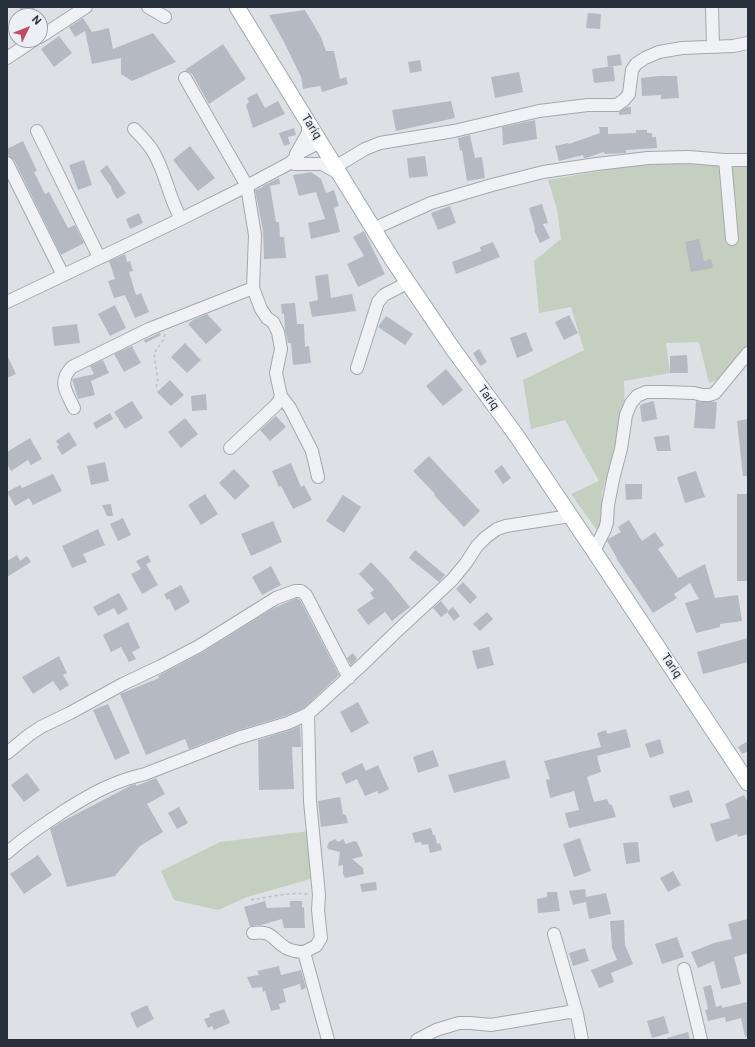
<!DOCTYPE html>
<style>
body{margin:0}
#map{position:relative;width:755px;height:1047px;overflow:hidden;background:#dde1e6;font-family:Roboto,sans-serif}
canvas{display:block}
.frame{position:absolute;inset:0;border:8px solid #28303b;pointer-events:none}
.north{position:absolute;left:8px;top:8px;width:40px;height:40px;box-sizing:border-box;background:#ecf0f4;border:1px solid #9ea3aa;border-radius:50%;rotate:47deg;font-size:11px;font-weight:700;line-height:16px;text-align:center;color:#28303b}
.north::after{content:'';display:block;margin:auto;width:14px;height:18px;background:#c14c62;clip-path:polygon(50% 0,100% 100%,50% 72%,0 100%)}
</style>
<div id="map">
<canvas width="755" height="1047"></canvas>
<div class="frame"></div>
<div class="north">N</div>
</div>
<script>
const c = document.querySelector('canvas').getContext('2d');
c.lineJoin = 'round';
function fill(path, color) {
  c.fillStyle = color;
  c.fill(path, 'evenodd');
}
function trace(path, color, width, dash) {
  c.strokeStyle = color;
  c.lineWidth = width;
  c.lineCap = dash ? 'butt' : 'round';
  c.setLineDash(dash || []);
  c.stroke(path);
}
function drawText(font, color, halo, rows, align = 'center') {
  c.font = font + ' Roboto,sans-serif';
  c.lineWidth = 3.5;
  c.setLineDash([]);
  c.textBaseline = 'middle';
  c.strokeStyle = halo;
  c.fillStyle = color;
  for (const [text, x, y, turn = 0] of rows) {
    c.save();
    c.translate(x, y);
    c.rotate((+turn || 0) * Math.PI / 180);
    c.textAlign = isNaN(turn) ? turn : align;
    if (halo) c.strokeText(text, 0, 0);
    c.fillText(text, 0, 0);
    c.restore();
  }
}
fill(new Path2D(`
 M681,157L748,162V349L729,376L709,383L699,342L666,343L670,373L624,381L625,421L602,492L601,536L571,494L599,481L565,420L531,429L523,380L584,350L571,307L539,313L534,261L561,239L557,209L548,180Z
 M309,831L314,878L247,897L218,910L174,900L161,871L220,842Z`), '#c4cfbf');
fill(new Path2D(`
 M18,7H36L27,16Z
 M305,10L321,37L326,51H334L340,79L346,77L348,84L322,92L320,86L303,89L301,77L285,44L269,15Z
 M588,13L601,14L600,29L586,28Z
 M83,18L92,32L109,28L113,49L153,33L176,62L132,81L121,74V58L92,64L85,31L75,37L69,27Z
 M59,36L72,53L54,67L41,49Z
 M223,44L246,79L209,104L192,74L185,70Z
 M620,54L622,65L608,67L607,56Z
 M420,60L422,71L410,73L408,62Z
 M613,66L615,81L594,83L592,69Z
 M519,72L523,92L495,98L491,77Z
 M659,76H677L679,98L661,99V95L642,96L641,78Z
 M257,93L265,108L278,101L285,114L253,128L246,105L249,102L247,98Z
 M451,101L455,118L396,131L392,110Z
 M627,107H631V114L619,115V112Z
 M535,120L537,139L503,145L502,127Z
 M599,127H608V134L636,133V130H647V133H652V137H656L657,148L626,150V153L605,154L604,152L586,158H584L583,155L559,161L555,146L568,143L569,144L600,133Z
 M294,128L296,135L288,137L290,144L284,146L279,133Z
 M470,135L475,158L482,157L485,178L467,181L462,150L460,151L458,138Z
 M23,141L37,171L34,172L45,194L49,192L68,228L75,225L84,243L61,255L14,160L9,156L7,152V149Z
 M190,146L215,178L198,191L173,160Z
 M425,156L428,176L409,178L407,158Z
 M84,160L92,185L78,190L69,165Z
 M107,165L126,193L117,199L111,189L112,188L100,171Z
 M311,172L321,179L326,193L334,190L339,206L334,208L340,232L311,239L308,223L325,219L316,192L299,196L293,175Z
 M279,178L280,184L270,186L276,222H279L280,237H284L286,258L264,259L263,230L255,190L263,187V186Z
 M542,204L548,223L543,224L550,238L540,243L534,230L535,229L529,208Z
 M450,206L456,223L438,230L431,213Z
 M139,213L143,223L130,229L126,219Z
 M364,231L385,274L358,287L347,264L364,256L353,237Z
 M699,239L704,261L711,259L713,268L691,272L685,242Z
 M493,242L500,257L456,274L452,262L481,251L480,247Z
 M125,254L127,262L130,261L133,271L129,272L136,295L141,293L149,312L135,318L125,295L114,298L108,281L115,279L109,261Z
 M328,274L331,298L352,294L356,311L312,317L309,302L318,300L315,276Z
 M295,303L297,324H304L305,347L309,346L311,363L293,365L291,343H288L285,330L284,314H282L281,304Z
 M115,305L126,328L110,336L98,314Z
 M207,314L222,330L206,344L188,324L193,320Z
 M569,315L578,333L564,340L555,322Z
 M386,316L413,334L405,345L378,327Z
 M77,324L80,343L54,346L52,327Z
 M526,332L533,351L517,358L510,338Z
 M160,333L161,335L145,343L144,340Z
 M185,343L201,360L187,373L171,357Z
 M132,346L141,363L124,372L114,354Z
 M479,349L487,362L480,366L473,353Z
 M7,355L16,374L7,378Z
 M687,355L688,373H670V356Z
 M103,360L109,373L91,381L95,395L78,399L72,379L94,374L90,366Z
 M446,369L463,390L443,406L426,386Z
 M170,380L184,395L171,406L157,392Z
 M206,394L207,410L192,411L191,396Z
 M132,401L143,418L125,429L114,412Z
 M654,401L657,419L642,422L640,406L642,404Z
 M696,401L702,402H717L715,429L694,428Z
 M110,413L113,419L96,429L93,423Z
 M276,416L286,427L270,441L260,430Z
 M185,418L198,434L181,448L168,432Z
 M748,419V476H743L737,421Z
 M69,432L77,445L62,455L57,447L59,445L56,441Z
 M669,435L671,451H657L654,437Z
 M30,438L42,459L31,465L28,460L11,471L7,464V452Z
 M429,456L480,511L464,527L434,495L435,494L413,471Z
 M105,462L109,481L91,485L87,466Z
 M291,463L301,487L304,485L312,500L293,509L281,486L279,487L272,471Z
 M502,465L511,478L503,484L494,471Z
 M234,469L250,486L235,500L219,483Z
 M696,471L705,497L685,503L677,477Z
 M53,474L62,491L33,505L29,498L15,506L7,492L20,485L22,488Z
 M625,484H642V499L626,500Z
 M205,494L218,514L201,525L188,505Z
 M737,494H748V581H737Z
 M343,495L361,507L344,533L326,521Z
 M111,504L113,516H107L102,505Z
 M123,518L131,535L118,541L110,524Z
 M629,520L642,541L655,532L664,545L658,549L678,578L705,564L715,598L738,595L742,621L720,624V627L696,633L685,603L699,599L690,583L674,594L677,598L653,613L616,558H617L607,541L608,539L621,532L618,527Z
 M273,521L282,542L251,556L241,534Z
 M98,529L105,545L83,554L87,562L72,568L62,546Z
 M415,550L445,575L439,582L409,558Z
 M17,555L20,561L27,556L31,562L7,577V561Z
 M148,555L151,562L146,564L158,585L142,594L131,574L141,569L136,561Z
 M371,562L388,580L410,607L392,621L385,612L368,625L357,610L374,598L370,593L374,590L359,574Z
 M271,566L281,585L262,595L252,577Z
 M463,582L477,597L470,604L456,589Z
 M181,585L190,602L175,611L169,599L167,600L164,594Z
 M119,593L128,609L118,615L114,608L98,616L93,607Z
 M296,598L300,600L339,675L304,708L285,716L236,731L189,749L185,739L146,755L120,694L159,678L158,676L203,652L272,609Z
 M441,601L449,611L441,617L433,608Z
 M453,607L460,616L454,621L447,612Z
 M487,612L493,619L480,631L473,624Z
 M128,622L140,648L132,652L136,659L129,662L121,647L111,652L103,635Z
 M748,638V662L703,674L697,652Z
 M489,647L494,665L477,669L472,651Z
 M353,653L357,659L351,665L347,658Z
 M59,656L67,673L63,675L69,685L60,691L53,681L33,694L22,677Z
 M358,702L369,723L351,733L340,712Z
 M108,704L130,753L115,760L93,710Z
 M300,726L301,747H292L294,789L259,790L258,740L290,730Z
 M626,729L631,747L597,756L601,772L587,777L594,802L607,799L609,804L612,805L616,817L569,828L565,813L579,810L574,791L550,798L546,780L550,779L544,761L601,747L597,733L606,730L607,734Z
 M660,739L664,753L650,758L645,744Z
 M748,741V751L742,754L738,747Z
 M433,750L439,766L418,773L413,757Z
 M505,760L510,778L454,793L448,775Z
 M362,763L366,771L378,765L389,789L379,794L377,791L365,796L357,779L346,784L341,773Z
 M27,773L40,790L24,802L11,785Z
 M156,778L165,794L147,804L163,832L140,846L115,876L67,887L50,829L61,822L132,785L136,784V786Z
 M689,790L693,802L673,808L669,796Z
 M744,795L748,803V834L738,837L737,834L716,842L710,824L730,818L725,804Z
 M340,797L343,814L346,815L348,823L321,827L318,801Z
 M179,807L188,823L177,829L168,813Z
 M431,828L433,835H435L437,844L440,843L442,850L430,853L428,844L422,845L421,842L415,843L412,833Z
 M580,838L591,871L574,877L563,844Z
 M335,839L338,842L343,839L346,844L354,841L357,842L363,856L352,859L363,868L364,874L345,878L343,874V865L338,866L340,852L328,849L327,847L329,842Z
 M638,842L640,862L626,864L623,843Z
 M38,855L52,875L24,894L10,874Z
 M673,871L681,885L668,892L660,878Z
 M376,882L377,890L362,892L360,884Z
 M585,889L586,897L606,893L611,914L589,919L586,902L573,905L569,891Z
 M547,892H557L560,911L538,913L537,899L547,897Z
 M265,901L267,908L290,907V901H302V908L304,907L305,928H284L282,919L261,925L250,926L244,907Z
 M748,919V953L734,957L741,984L721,989L714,961L698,968L691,952L714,943L732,939L728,924Z
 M624,920L625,945L633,964L611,973L614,982L599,988L591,970L617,960L612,948L610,921Z
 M677,937L684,957L662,964L655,944Z
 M585,948L589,961L573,966L569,953Z
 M279,966L281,975L301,970L306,988L301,990L300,984L283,989L286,1002L279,1004L280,1009L271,1011L265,991L263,992L262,987L252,988L247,977L259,975L257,971Z
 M711,985L716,1007L722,1005V1008L747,1002L748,1008V1036L745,1037L741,1018L726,1022L725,1017L708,1021L705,1010L708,1009L703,987Z
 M147,1005L154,1019L137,1028L130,1013Z
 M224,1009L230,1023L214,1030L212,1026L208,1028L204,1019L210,1017L209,1014Z
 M664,1016L669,1033L652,1038L647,1021Z
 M688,1032L690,1040H667V1038Z`), '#b5bac2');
const minor = new Path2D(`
 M148,7L165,17
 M712,7L713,46
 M40,37L86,7
 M7,58L34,40
 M134,129C141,136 149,144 154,153C166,174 169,198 181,219
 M37,131L99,257
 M296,154L308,133V125
 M725,160H748
 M7,163L63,275
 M294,164H322L338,173
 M335,167L365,149L380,143L454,131L539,111L588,105H617L624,100L629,94L632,70L636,64L645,58L659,52L682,48L733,46L748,43
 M373,229L431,203L492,185L543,172L597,164L648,158L689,157L725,160L732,239
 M7,302L181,219L247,186L290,163L301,152L320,142
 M357,368L378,302L384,295L407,283
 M281,396L290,408L312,451L318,477
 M74,408C67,393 57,382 72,367L149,329L253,288L255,235L247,186L185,78
 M230,448L276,405L279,401L281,396L276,373L281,349L278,332L273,322L267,318L261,309L253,288
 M594,551L605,529L607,522L608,505L614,475L621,449L626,415L631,403L637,396L646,392H665L694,393L702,395H710L715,393L748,353
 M308,714L310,801L319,895L318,910L321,938L316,946L304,952L328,1040
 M7,753L29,735L41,727L70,713L123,684L161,666L199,646L276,598L295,591H301L306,595L349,678
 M7,853C25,836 46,823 67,809C93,793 114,781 145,774L238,738L288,723L308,714L363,664L396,632L452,580L466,563L477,546L486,537L497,529L506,526L570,516
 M253,933C273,930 272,940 286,948C292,951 298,952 304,952
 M554,934L577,1014
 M684,969L701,1040
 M417,1040L436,1030L459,1023H471L491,1025L569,1012L577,1014L582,1040`);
const major = new Path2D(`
 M237,7L392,259L453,349L516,435L594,551L748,783`);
trace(minor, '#a3a8af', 14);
trace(major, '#9ea6b0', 17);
trace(new Path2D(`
 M156,387L158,382L154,353L164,339L165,334
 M251,900C269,897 289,892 308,894`), '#bbbfc4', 1.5, [3, 3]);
trace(minor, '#eff1f4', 12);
trace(major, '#fff', 15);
drawText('12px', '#28303b', '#ecf0f4', [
 ["Tariq",311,127,58],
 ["Tariq",488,398,54],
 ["Tariq",671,666,56]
]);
</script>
